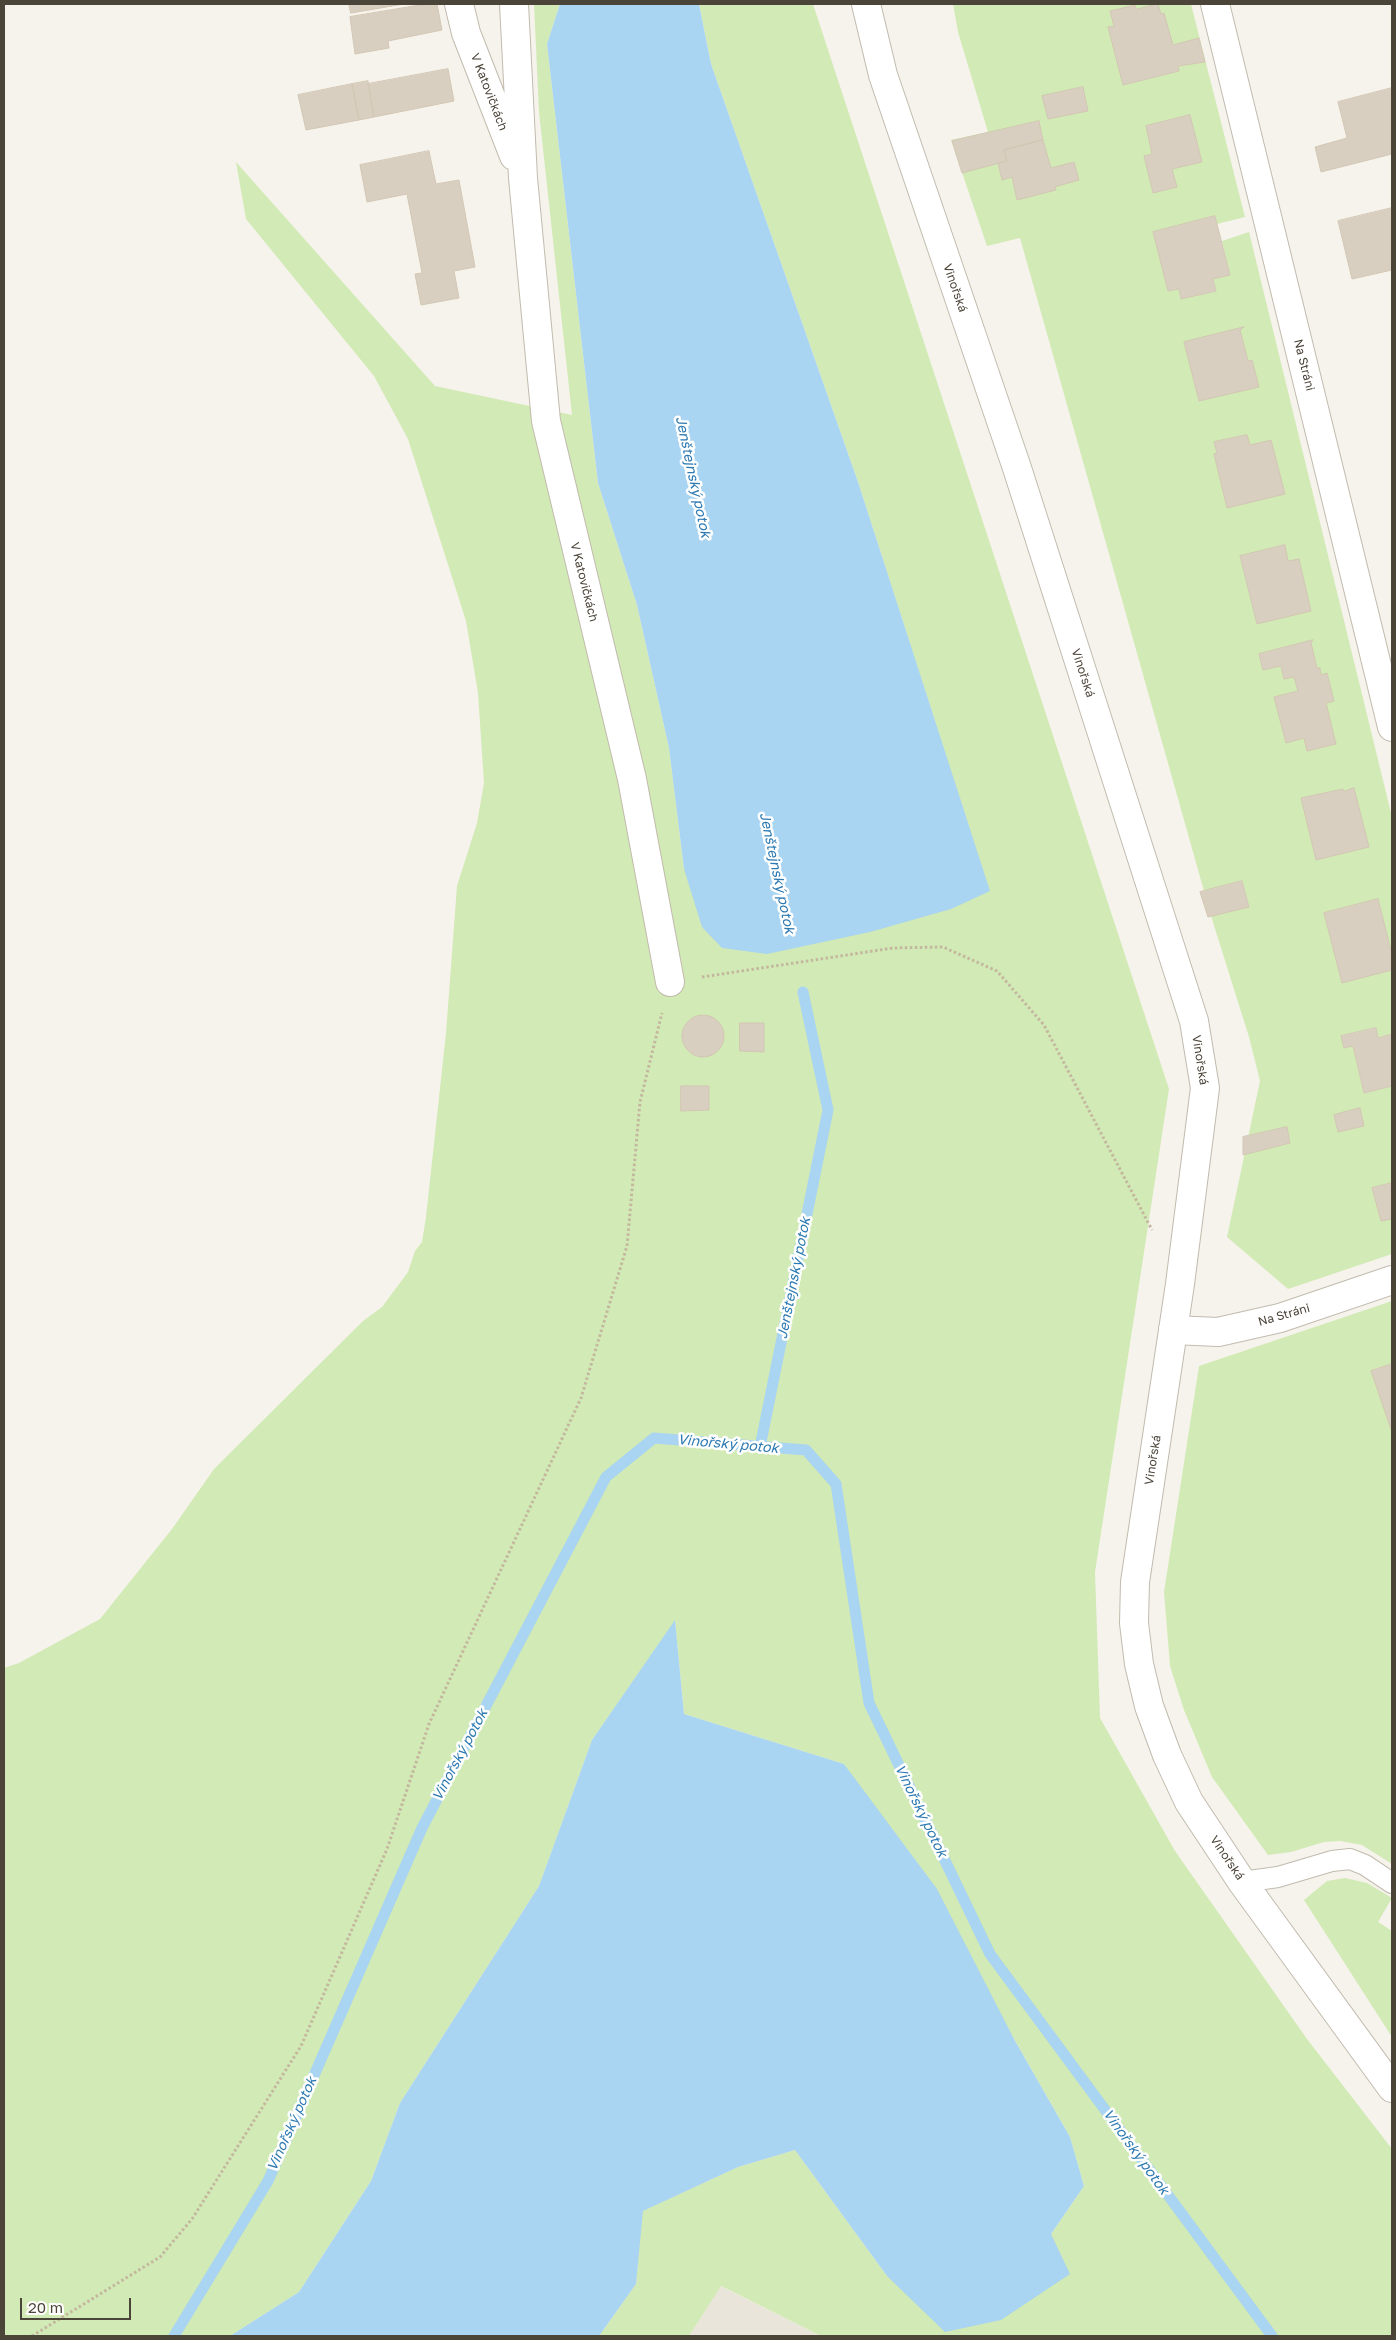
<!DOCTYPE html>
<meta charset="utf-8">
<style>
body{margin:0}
#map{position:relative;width:1396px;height:2340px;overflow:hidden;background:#f6f3ec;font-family:"Golos Text",sans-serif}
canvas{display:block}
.frame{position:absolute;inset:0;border:5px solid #4b4439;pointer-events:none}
.scale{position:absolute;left:20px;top:2298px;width:111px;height:22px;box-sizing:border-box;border:2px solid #4b4439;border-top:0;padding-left:6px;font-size:15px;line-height:18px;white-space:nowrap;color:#4b4439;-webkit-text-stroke:4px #fff;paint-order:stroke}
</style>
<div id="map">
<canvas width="1396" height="2340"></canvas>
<div class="frame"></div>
<div class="scale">20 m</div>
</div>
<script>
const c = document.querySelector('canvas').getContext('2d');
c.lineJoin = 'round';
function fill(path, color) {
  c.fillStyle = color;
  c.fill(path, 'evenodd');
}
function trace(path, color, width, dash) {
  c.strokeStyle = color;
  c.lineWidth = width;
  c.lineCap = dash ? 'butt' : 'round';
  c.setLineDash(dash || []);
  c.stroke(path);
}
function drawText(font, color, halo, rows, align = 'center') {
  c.font = font + ' "Golos Text",sans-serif';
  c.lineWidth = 5;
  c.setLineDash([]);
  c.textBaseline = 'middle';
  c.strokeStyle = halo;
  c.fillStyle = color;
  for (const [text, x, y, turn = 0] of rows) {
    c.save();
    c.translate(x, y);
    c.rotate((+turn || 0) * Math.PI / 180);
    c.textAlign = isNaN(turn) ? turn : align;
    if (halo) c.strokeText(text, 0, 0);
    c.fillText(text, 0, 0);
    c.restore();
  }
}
fill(new Path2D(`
 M720,2286L821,2336H689Z`), '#eae5da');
fill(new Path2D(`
 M534,4H560L547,44L598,483L637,605L669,748L684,869L989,890L858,482L711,64L699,4H813L1169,1089L1095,1572L1100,1718L1175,1851L1307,2039L1392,2149V2336H821L721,2286L689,2336H599L636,2284L642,2211L738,2167L795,2150L887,2276L1051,2234L1084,2186L1070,2137L1014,2039L844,1764L684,1714L675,1621L592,1740L539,1886L400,2103L371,2181L299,2292L230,2336H4V1668L19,1663L100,1619L172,1529L214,1469L363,1321L382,1307L408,1272L415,1251L422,1242L426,1217L446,1033L457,886L477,823L484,783L478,693L466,621L408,439L374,376L246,219L236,162L435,386L572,415L539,112Z
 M953,4H1191L1245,217L1217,224L1215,216L1168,291L1179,289L1181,299L1216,291L1213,279L1230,275L1222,241L1249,232L1392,817V1034L1378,1038L1375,1028L1342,1036L1353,1046L1364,1093L1392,1086V1254L1288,1289L1227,1237L1260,1081L1249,1037L1211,916L1249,906L1242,881L1204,891L1020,238L987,246L951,140L988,132L958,32Z
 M1392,1301V1864L1362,1845L1340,1841L1324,1842L1291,1852L1268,1855L1212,1777L1184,1710L1170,1666L1164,1592L1199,1366Z
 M1345,1878L1367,1883L1392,1898L1378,1922L1392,1931V2037L1304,1900L1327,1881Z`), '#d2eab5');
fill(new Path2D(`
 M560,4H699L711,64L858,482L990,891L951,909L870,932L767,954L722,948L702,927L684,869L669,748L637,605L598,483L547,44Z
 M675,1620L684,1714L844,1764L937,1889L1014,2039L1070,2137L1084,2186L1051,2234L1070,2274L1001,2320L945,2332L887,2276L795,2150L738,2167L643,2211L636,2284L599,2336H230L299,2292L371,2181L400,2103L539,1886L592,1740Z`), '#a9d4f2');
trace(new Path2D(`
 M760,1447L828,1110L803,992
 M174,2336L268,2181L422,1828L606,1477L654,1438L806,1450L836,1484L869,1703L990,1954L1272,2336`), '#a9d4f2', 11);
const building = new Path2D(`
 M349,4H404L351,13Z
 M426,4H437L442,30L388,41L389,48L355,54L350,17Z
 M1158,4L1161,14L1164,13L1173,45L1199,38L1205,62L1178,66L1179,71L1123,85L1108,27L1114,26L1110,11L1135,5L1136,9Z
 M448,69L454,101L374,117L368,84Z
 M368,81L374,117L359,120L352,84Z
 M352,84L359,120L306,130L298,95Z
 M1083,87L1088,111L1048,119L1042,96Z
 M1392,88V154L1321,172L1315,147L1347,138L1338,102Z
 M1190,115L1202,162L1172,169L1177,187L1153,193L1144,156L1152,154L1146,126Z
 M1039,121L1043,140L1004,150L1007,161L962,173L952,141Z
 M1043,140L1051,168L1074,162L1079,180L1058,186L1055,187L1056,190L1017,200L1012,177L1002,180L998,163L1007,161L1004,150Z
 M429,151L436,184L459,180L475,267L454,271L459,298L421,305L415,274L422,273L407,194L367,202L360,165Z
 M1392,208V270L1352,279L1338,221Z
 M1215,216L1230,275L1213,279L1216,291L1181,299L1179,289L1168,291L1153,232Z
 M1244,327L1240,330L1248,361L1252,360L1259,387L1199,401L1184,342Z
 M1247,435L1250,445L1271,440L1285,494L1227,508L1214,454L1217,453L1214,442Z
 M1285,545L1288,561L1299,559L1311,611L1257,624L1240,556Z
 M1313,640L1311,643L1317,668H1320L1321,675L1327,673L1334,701L1326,703L1336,744L1307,751L1304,738L1286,743L1274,697L1298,691L1294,677L1284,679L1281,666L1263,670L1259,654Z
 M1354,788L1369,847L1316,860L1301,798L1343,789L1344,791Z
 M1242,881L1249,907L1208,917L1200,892Z
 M1378,899L1392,954V970L1342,983L1324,913Z
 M682 1036a21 21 0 1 1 42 0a21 21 0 1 1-42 0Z
 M740,1023H764V1052L740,1051Z
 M1376,1028L1378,1038L1392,1034V1086L1364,1093L1353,1046L1344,1048L1341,1036Z
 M681,1086H709V1110L681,1111Z
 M1360,1108L1364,1126L1338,1132L1334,1115Z
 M1287,1127L1290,1143L1243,1155V1137Z
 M1392,1183V1219L1381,1221L1372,1188Z
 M1392,1364V1432L1371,1371Z`);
fill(building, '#d8cfc1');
trace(building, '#d3c7b4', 1);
const service = new Path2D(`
 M1242,1882L1278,1877L1332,1861L1350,1859L1365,1865L1392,1883`);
const minor = new Path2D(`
 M459,4L466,33L514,156
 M514,4L523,178L546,421L632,779L670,982
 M1215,4L1392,727
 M1173,1330L1218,1332L1280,1318L1392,1280`);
const tertiary = new Path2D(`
 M866,4L883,75L1017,468L1194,1021L1205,1088L1180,1284L1135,1582L1134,1623L1139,1664L1149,1706L1167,1755L1189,1802L1242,1882L1392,2088`);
trace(service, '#c2bbae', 22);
trace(minor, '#c2bbae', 30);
trace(tertiary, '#c2bbae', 30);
trace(new Path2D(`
 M702,977L893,948L943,947L997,971L1044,1025L1152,1230
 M32,2336L160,2257L192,2219L301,2046L387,1849L429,1724L581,1398L627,1246L640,1102L662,1013`), '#c4b79f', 3, [2.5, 2.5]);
trace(service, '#fff', 20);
trace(minor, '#fff', 28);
trace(tertiary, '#fff', 28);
drawText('12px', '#4b4439', '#fff', [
 ["V Katovičkách",489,92,69],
 ["Vinořská",955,288,71],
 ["Na Stráni",1304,365,76],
 ["V Katovičkách",584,582,76],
 ["Vinořská",1083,673,72],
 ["Vinořská",1200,1060,81],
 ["Na Stráni",1284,1315,-16],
 ["Vinořská",1153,1460,-81],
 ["Vinořská",1227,1858,56]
]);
drawText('italic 14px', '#2e7ab2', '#fff', [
 ["Jenštejnský potok",693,477,78],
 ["Jenštejnský potok",777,873,78],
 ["Jenštejnský potok",794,1278,-79],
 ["Vinořský potok",728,1444,5],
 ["Vinořský potok",460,1755,-62],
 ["Vinořský potok",921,1811,64],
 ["Vinořský potok",292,2124,-66],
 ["Vinořský potok",1136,2152,54]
]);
</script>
